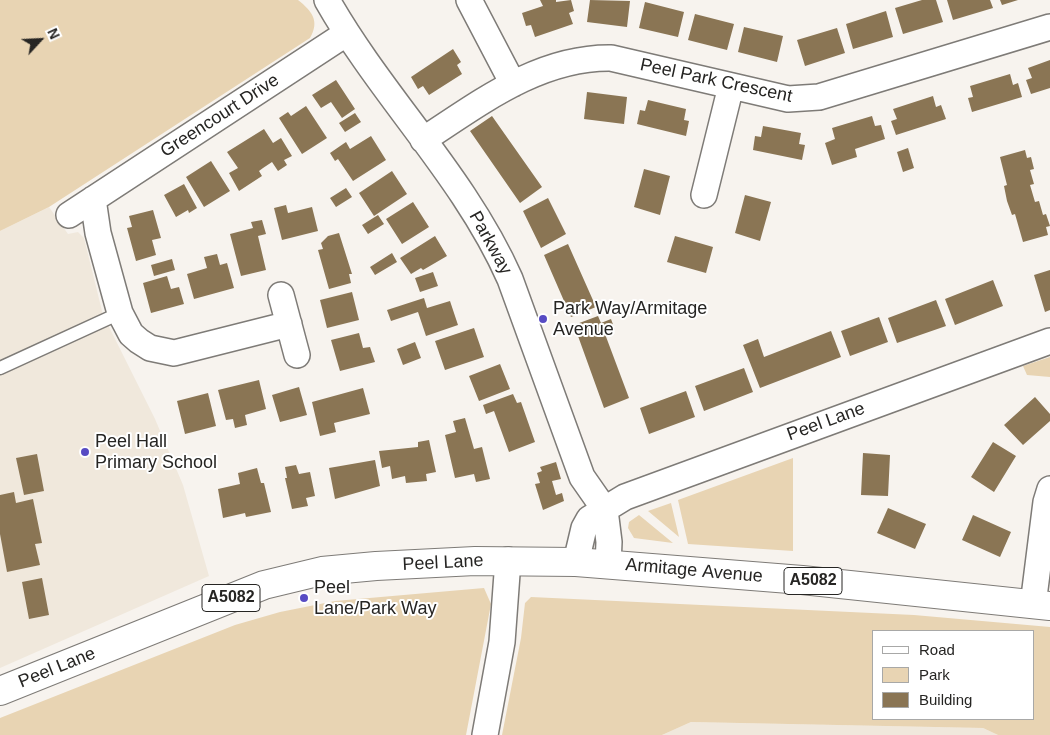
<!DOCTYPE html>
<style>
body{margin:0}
#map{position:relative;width:1050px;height:735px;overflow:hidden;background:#f7f3ee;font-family:Helvetica,sans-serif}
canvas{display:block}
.legend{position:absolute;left:872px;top:630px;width:162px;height:90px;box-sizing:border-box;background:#fff;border:1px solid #a8a8a7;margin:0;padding:6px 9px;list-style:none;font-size:15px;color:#262523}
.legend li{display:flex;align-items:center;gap:10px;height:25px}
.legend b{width:25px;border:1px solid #a8a8a7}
.north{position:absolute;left:15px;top:15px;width:50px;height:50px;-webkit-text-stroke:4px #fff;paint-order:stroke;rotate:65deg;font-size:14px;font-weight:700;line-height:20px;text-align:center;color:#262523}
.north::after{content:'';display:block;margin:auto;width:18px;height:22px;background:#262523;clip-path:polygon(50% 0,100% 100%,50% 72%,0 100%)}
</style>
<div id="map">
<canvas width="1050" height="735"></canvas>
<ul class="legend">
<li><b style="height:6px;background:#fff"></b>Road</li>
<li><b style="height:14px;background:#e8d4b3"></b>Park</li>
<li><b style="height:14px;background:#8a7554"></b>Building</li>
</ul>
<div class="north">N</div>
</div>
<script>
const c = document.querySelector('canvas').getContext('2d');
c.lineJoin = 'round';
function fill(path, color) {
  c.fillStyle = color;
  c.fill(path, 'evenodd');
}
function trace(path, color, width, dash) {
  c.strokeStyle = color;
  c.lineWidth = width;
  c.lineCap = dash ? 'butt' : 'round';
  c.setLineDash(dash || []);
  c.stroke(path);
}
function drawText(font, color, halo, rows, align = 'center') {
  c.font = font + ' Helvetica,sans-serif';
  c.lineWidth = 4;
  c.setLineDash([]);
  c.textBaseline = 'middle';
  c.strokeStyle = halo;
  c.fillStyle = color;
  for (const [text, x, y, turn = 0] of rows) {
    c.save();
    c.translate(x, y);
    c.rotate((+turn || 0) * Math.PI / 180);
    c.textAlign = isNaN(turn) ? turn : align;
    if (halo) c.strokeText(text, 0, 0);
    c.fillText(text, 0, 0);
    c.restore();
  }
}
fill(new Path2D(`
 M49,207L68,234L78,232L84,238L103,315L155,419L183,485L209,576L0,668V231Z
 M691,722L983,728L998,735H662Z`), '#f0e8dc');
fill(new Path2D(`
 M0,0H298C312,11 320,21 310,38L49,207L0,231Z
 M1050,357V377L1027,375L1023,366Z
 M793,458V551L688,544L678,500Z
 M671,503L679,537L648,511Z
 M639,515L673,543L634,538L628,528L629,522Z
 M484,588L491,604L466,735H0V718L235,625L280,612L335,601Z
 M531,597L914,615L1050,627V735H998L983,728L691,722L662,735H502L521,638L525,603ZM874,631H1034V719H874Z`), '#e8d4b3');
fill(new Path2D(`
 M540,0H556V2L571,0L574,11L569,13L573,24L535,37L531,25L526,26L522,13L543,6Z
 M590,0L630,1L627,27L587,22Z
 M922,0H936L943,22L903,34L895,8Z
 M947,0H990L993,8L953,20Z
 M1000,0H1018L1002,5Z
 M645,2L684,12L678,37L639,28Z
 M886,11L893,37L853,49L846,24Z
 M695,14L734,24L727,50L688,40Z
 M744,27L783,36L777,62L738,52Z
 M837,28L845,53L805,66L797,40Z
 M453,49L461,62L457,65L462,74L429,95L423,86L418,89L411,77Z
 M1050,60V88L1031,94L1026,80L1032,78L1028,68Z
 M1010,74L1013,85L1018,83L1022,97L972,112L968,98L973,97L970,86Z
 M336,80L355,109L342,118L331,102L321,108L312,95Z
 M587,92L627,97L624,124L584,119Z
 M933,96L936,107L941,105L946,119L896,135L891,121L897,119L893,109Z
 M648,100L686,109L684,120L689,121L686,136L637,124L640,110L645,111Z
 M306,106L327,138L302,154L279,118L288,112L291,116Z
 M355,113L361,122L345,132L339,123Z
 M492,116L542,187L520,203L470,131Z
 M872,116L875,126L881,125L885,139L855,149L857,157L832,165L825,143L835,139L832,128Z
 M763,126L801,133L799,144L805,145L802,160L753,150L755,136L761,137Z
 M264,129L273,143L281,138L292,156L284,160L287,165L278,171L272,162L263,168L259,171L262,176L239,191L229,173L238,168L227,152Z
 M371,136L386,160L353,181L338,159L335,161L330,153L346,142L350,149Z
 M908,148L914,168L903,172L897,152Z
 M1025,150L1027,158L1031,157L1034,169L1030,170L1034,184L1030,185L1035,202L1039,201L1043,215L1046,214L1050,226L1046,227L1048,235L1023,242L1015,214L1012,215L1007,201L1004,186L1007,185L1000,157Z
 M211,161L230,191L204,207L186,177Z
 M644,169L670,176L660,215L634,207Z
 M392,171L407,194L374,216L359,193Z
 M184,184L197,208L189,213L188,210L176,217L164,195Z
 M346,188L352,197L336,207L330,198Z
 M745,195L771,202L760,241L735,233Z
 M548,198L566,234L541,248L523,211Z
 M413,202L429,227L402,244L386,219Z
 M286,205L288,213L312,207L318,231L282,240L274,208Z
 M153,210L161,238L152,240L156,255L136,261L127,228L132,227L129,216Z
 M378,215L384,224L368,234L362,225Z
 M262,220L266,234L258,236L266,270L241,276L230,234L253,228L251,222Z
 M339,233L352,274H349L351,283L329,289L318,250L323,249L321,243L328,236Z
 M435,236L447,256L423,270L421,268L411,274L400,258Z
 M675,236L713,247L706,273L667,262Z
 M568,244L596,307L571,317L544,255Z
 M392,253L397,262L375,275L370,267Z
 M217,254L220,265L227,263L234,288L194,299L187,274L207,268L204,257Z
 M172,259L175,270L154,276L151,265Z
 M1050,270V310L1045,312L1034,275Z
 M433,272L438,286L420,292L415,278Z
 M167,276L171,289L179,287L184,304L151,313L143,283Z
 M993,280L1003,306L955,325L945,299Z
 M352,292L359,320L327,328L320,300Z
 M424,298L427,308L450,301L458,325L426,336L418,312L391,321L387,310Z
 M936,300L946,326L897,343L888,318Z
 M598,316L601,323L611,319L615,330L605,334L629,398L604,408L574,325Z
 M879,317L888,342L850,356L841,331Z
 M474,328L484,357L445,370L435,341Z
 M831,331L841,357L760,388L743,345L758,339L764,357Z
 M359,333L363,348L370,347L375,362L340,371L331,340Z
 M415,342L421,358L403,365L397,349Z
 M500,364L510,389L479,401L469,376Z
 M744,368L753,392L704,411L695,386Z
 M259,380L266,409L245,415L247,425L235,428L233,419L226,420L218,390Z
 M299,387L307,415L280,422L272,395Z
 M363,388L370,414L334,423L336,432L320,436L312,402Z
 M686,391L695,417L649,434L640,408Z
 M208,393L216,426L185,434L177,401Z
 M513,394L517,403L521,402L535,442L509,452L494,411L486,414L483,405Z
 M1035,397L1050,414V421L1023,445L1004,425Z
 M465,418L474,449L482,447L490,479L476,482L474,474L455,478L445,435L456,432L453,421Z
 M429,440L436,472L426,474L427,481L406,483L405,476L392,479L390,466L382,468L379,451L418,447V442Z
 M993,442L1016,456L994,492L971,477Z
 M863,453L890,455L888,496L861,495Z
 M37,454L44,491L24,495L16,458Z
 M375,460L380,486L335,499L329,468Z
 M556,462L561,479L552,481L556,495L562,493L564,501L543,510L535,484L540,483L537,473L542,471L540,467Z
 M296,465L299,474L310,472L315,496L306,498L308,506L292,509L285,478H287L285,467Z
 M257,468L261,483H264L271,512L246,517L245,513L223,518L218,489L240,484L238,473Z
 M14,492L16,503L33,499L42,543L35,544L40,565L7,572L0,534V495Z
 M888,508L926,524L915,549L877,533Z
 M973,515L1011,532L1000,557L962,540Z
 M42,578L49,615L29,619L22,582Z`), '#8a7554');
const service = new Path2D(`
 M0,368L120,313`);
const minor = new Path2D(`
 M327,0C382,97 465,177 510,279L582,477L605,510L609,542L608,565
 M469,0L513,84
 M423,140C480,103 539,57 611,58L788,99L819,97L1050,27
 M704,195L731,86
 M93,199L98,233L120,313L131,334L139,341L150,348L174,353L289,324
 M69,215L347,33
 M281,295L297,355
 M576,562L584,528L589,519L625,497L1050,341
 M1033,605L1046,502L1050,489
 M485,735L502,642L508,560`);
const primary = new Path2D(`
 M0,691L264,585L322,571L376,566L475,561L576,562L802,580L1050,606`);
trace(service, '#7e7b77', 15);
trace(minor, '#7e7b77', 28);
trace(primary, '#7e7b77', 30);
trace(service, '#fff', 12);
trace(minor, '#fff', 25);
trace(primary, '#fff', 28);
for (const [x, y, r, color] of [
 [543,319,5,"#574bc3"],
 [85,452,5,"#574bc3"],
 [304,598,5,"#574bc3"]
]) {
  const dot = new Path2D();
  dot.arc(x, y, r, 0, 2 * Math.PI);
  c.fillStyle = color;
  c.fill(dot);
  trace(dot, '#fff', 2);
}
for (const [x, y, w] of [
 [813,581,58],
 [231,598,58]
]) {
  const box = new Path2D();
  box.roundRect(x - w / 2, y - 13.5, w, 27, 4);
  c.fillStyle = '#fff';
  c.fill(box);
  trace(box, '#262523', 1);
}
drawText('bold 16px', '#262523', null, [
 ["A5082",813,581],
 ["A5082",231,598]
]);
drawText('18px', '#262523', '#fff', [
 ["Peel Park Crescent",716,81,12],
 ["Greencourt Drive",220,116,-33],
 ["Parkway",490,243,61],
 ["Peel Lane",826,422,-20],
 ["Peel Lane",443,563,-3],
 ["Armitage Avenue",694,571,5],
 ["Peel Lane",57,668,-22]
]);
drawText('18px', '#262523', '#fff', [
 ["Park Way/Armitage",553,309],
 ["Avenue",553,330],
 ["Peel Hall",95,442],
 ["Primary School",95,463],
 ["Peel",314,588],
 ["Lane/Park Way",314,609]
], 'left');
</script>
